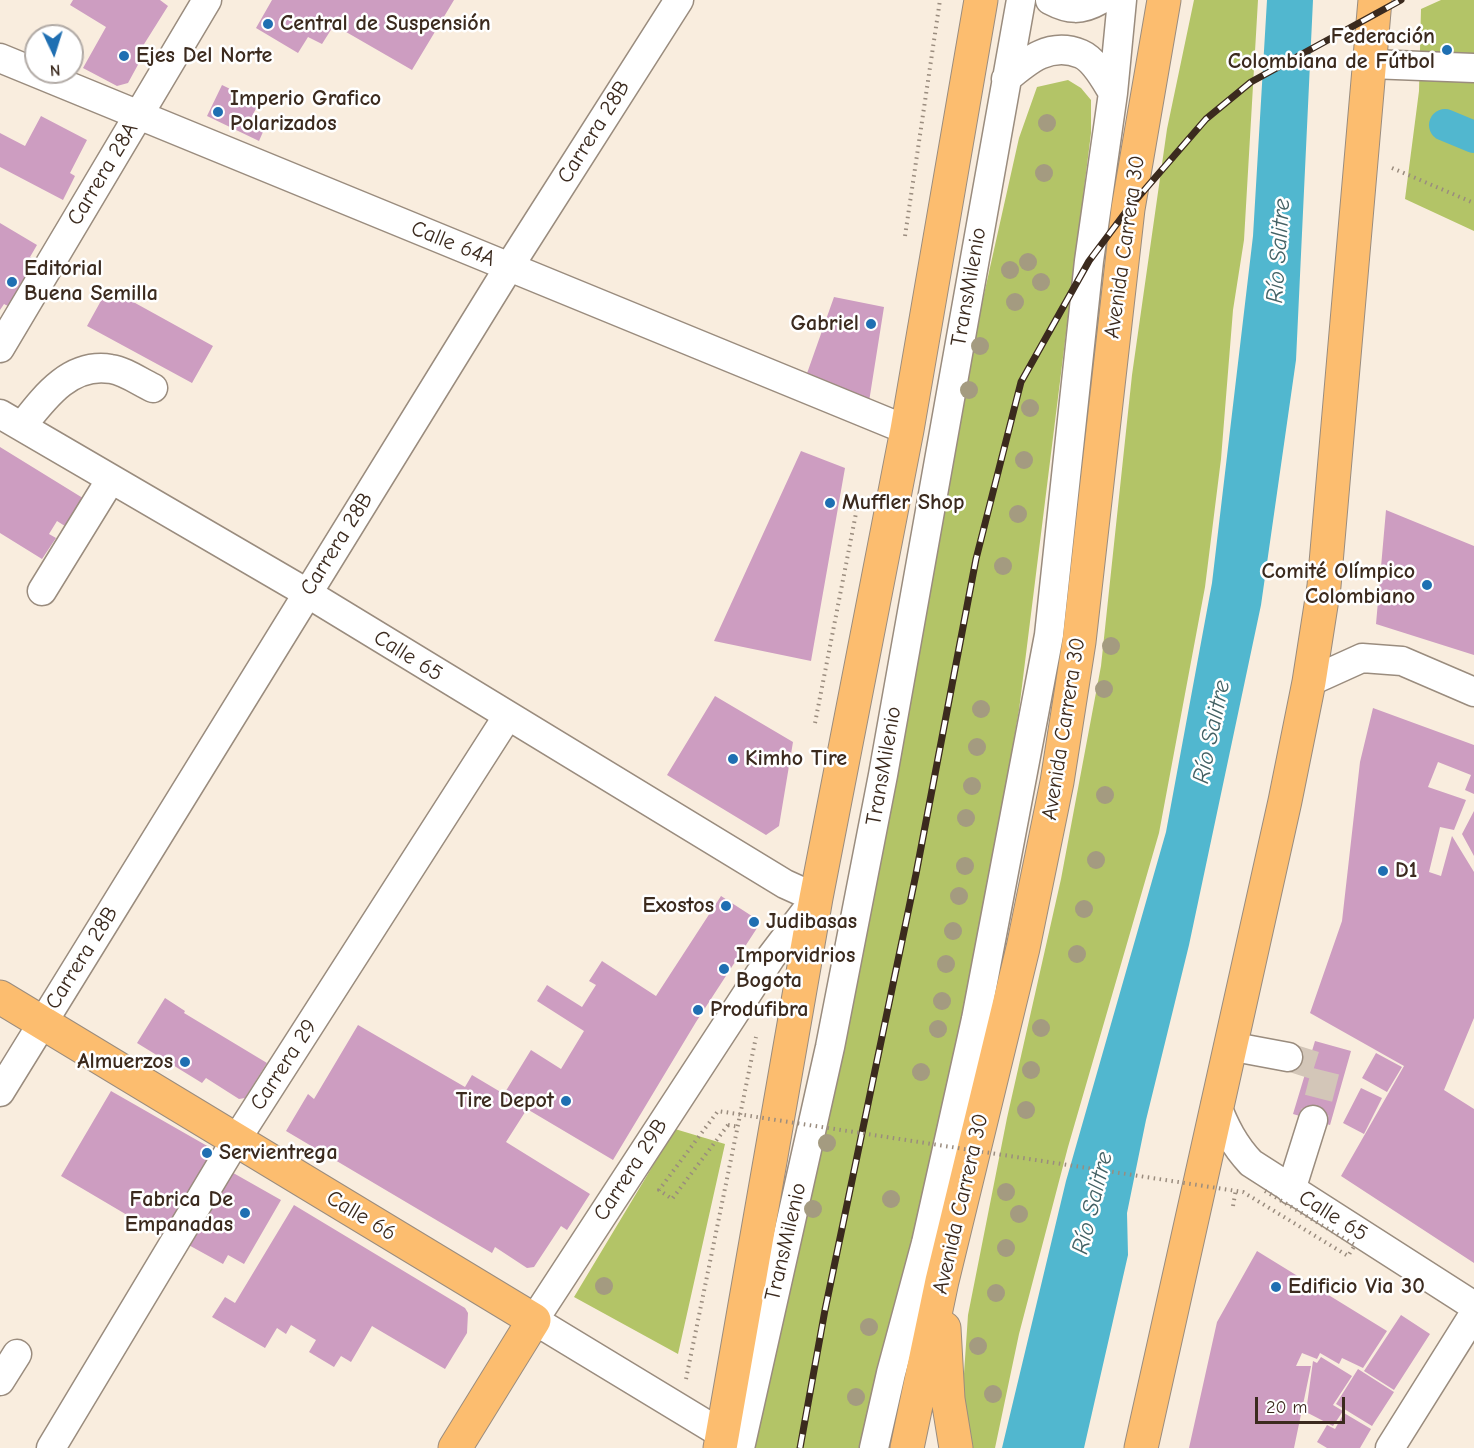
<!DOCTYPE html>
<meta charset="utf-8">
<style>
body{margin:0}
#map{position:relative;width:1474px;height:1448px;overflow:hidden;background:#f9edde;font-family:"Comic Neue",sans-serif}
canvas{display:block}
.north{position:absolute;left:24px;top:24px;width:60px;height:60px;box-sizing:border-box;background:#fff;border:2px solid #b1aaa5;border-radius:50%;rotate:176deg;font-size:16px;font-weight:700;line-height:24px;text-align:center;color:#3b2a1e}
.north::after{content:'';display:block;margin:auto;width:21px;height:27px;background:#1f6fb2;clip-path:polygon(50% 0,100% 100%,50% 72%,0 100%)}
.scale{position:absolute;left:1255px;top:1397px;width:90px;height:27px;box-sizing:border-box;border:3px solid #3b2a1e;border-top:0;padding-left:8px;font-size:18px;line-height:21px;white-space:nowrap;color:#3b2a1e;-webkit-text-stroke:4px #fff;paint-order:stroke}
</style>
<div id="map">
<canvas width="1474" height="1448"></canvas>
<div class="north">N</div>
<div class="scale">20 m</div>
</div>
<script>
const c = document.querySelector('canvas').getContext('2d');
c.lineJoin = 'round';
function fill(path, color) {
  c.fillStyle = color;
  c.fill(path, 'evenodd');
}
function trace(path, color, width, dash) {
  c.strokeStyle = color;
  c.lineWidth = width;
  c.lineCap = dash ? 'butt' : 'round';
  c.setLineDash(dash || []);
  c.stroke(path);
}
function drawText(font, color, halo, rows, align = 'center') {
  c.font = font + ' "Comic Neue",sans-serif';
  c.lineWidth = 5;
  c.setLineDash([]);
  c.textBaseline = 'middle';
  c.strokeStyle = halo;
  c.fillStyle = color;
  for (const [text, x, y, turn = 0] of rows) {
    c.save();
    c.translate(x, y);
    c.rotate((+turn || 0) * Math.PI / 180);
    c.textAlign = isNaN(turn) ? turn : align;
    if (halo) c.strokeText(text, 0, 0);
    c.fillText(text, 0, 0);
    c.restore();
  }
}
fill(new Path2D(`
 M1194,0H1258L1244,240L1233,310L1221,459L1205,587L1159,833L1068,1147L1019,1334L995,1448H973L962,1403L968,1315L1007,1118L1061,879L1101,666L1132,375L1167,129Z
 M1441,0H1474V231L1405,199L1419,91L1421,9Z
 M1068,80L1081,88L1091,100V133L1019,710L979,940L866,1448H750L950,446L1019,138L1037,87Z
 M675,1129L725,1144L678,1354L574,1297Z`), '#b3c467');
fill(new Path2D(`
 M1267,0H1313L1296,360L1261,605L1189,945L1146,1120L1127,1213L1128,1255L1084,1448H1002L1066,1181L1166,832L1212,583L1253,236Z`), '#51b7cf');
trace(new Path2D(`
 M1445,125L1474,137`), '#51b7cf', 32);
fill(new Path2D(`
 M73,0H160L168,6L141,49L146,50L128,83L117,86L83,68L106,27L70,5Z
 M272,0H454L412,70L334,25L322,44L308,37L298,53L256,28Z
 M222,85L259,103L251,118L266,125L259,141L207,116Z
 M41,116L87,140L70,173L75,176L63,200L0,167V133L25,146Z
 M0,223L37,245L30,257L36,260L10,307L4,304L0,310Z
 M108,288L213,346L192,383L87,326Z
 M834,297L884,307L868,408L805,379Z
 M0,447L86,500L68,528L57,521L49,534L56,538L42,559L0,533Z
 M801,451L845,468L811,661L714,641Z
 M1386,510L1474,546V655L1376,624Z
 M715,696L793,742L779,826L766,835L667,775Z
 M1373,708L1474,745V794L1465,790L1471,775L1438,762L1428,787L1466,800L1454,830L1440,827L1429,872L1441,876L1452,836L1474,872V1018L1444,1090L1474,1109V1263L1341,1176L1404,1066L1310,1013L1342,921L1360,762Z
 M1474,811V856L1462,834Z
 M721,896L758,920L759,925L696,1022L613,1160L527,1109L506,1142L590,1194L567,1230L561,1226L534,1267L527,1268L495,1247L492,1253L286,1131L308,1094L314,1099L358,1025L465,1087L472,1075L504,1094L531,1050L561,1069L584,1031L537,1001L547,985L582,1007L596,985L589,981L602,961L656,996Z
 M165,998L185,1011L184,1013L267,1063L245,1098L239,1099L206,1078L202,1083L137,1043Z
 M1315,1041L1351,1051L1330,1125L1293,1114Z
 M1376,1053L1402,1067L1387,1092L1362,1078Z
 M1361,1088L1382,1098L1364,1134L1343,1123Z
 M111,1091L209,1147L213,1159L166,1238L61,1176Z
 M228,1170L281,1200L244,1264L228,1255L223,1264L185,1243Z
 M294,1205L465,1308L468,1313L467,1333L445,1369L372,1326L351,1362L341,1356L334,1367L309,1352L316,1340L291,1325L286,1334L277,1328L265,1348L212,1317L225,1297L235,1303Z
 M1257,1251L1387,1331L1363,1368L1342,1358L1339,1364L1320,1353L1317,1359L1302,1353L1296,1366H1311L1294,1448H1189L1217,1322Z
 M1401,1315L1430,1334L1394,1390L1364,1371Z
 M1321,1357L1352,1376L1333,1405L1343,1411L1333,1426L1306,1412L1313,1361L1317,1363Z
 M1358,1369L1394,1392L1372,1426L1336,1404Z
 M1344,1413L1371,1429L1360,1448H1327L1317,1442L1327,1425L1335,1429Z`), '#cd9dc1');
trace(new Path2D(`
 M1288,1057L1326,1069L1313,1120`), '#d3c6b8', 28, [28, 14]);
const minor = new Path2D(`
 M1050,0C1069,10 1081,11 1100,0
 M0,58L907,430
 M1370,64L1474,68
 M1006,79C1027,61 1050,41 1081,54C1095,60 1105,80 1113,93
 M0,348L207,0
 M0,414L307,593L785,884L816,898L771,957L534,1320L722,1434
 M22,426C44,398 70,362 111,369C125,371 140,382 153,388
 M42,591L111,479
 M1309,682L1362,658L1402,661L1474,692
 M1229,1046L1288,1057
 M0,1092L509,267L679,0
 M1216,1104C1225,1127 1234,1145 1251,1163L1474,1306
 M1291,1190L1313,1120
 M0,1381L17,1354
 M51,1448L236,1140L507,717
 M740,1448L830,1047L883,775L1021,0
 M874,1448L891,1373L926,1243L976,1019L1049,635L1089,261L1113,93L1122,0
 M1390,1448L1474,1314`);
const major = new Path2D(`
 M0,997L534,1320L455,1448`);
const highway = new Path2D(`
 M944,1328L948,1399L956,1448
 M720,1448L816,898L907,430L981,0
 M907,1448L942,1281L1023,948L1057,782L1079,642L1128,209L1164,0
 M1141,1448L1285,801L1309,682L1324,586L1375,0`);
trace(minor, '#9a8c7e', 31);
trace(major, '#9a8c7e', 35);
trace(highway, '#9a8c7e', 35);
trace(new Path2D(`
 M1392,168L1474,203
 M905,236L940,0
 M815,723L858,503
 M728,1125L739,1127
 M1233,1206L1236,1189
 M686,1379L756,1037`), '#9a8c7e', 4, [1.5, 4.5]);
trace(minor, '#fff', 28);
trace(major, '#fcbd6f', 33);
trace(highway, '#fcbd6f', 33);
const rail = new Path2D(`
 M800,1448L825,1310L916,874L976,559L1021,382L1089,261L1128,209L1206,119L1251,82L1401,0`);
trace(rail, '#3b2a1e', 7);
trace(rail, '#fff', 4.5, [14]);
trace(new Path2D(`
 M728,1125L672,1199L659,1190L718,1111L1243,1192L1348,1256L1355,1245L1265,1191`), '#9a8c7e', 4, [1.5, 4.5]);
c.fillStyle = '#a49b80';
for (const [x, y] of [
 [1047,123],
 [1044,173],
 [1028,262],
 [1010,270],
 [1041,282],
 [1015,302],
 [980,346],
 [969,390],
 [1030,408],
 [1024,460],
 [1018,514],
 [1003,566],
 [1111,646],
 [1104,689],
 [981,709],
 [977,747],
 [972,786],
 [1105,795],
 [966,818],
 [1096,860],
 [965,866],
 [959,896],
 [1084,909],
 [953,931],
 [1077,954],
 [946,964],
 [942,1001],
 [1041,1028],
 [938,1029],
 [1031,1070],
 [921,1072],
 [1026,1110],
 [827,1143],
 [1006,1192],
 [891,1199],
 [813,1209],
 [1019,1214],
 [1006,1248],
 [604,1286],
 [996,1293],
 [869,1327],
 [978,1346],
 [993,1394],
 [856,1397]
]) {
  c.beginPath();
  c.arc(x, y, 9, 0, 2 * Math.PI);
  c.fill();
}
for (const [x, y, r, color] of [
 [268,24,6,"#1f6fb2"],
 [1447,50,6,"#1f6fb2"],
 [124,56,6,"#1f6fb2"],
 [218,112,6,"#1f6fb2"],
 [12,282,6,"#1f6fb2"],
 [871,324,6,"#1f6fb2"],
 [830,503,6,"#1f6fb2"],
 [1427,585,6,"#1f6fb2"],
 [733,759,6,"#1f6fb2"],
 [1383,871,6,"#1f6fb2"],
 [726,906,6,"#1f6fb2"],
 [754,922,6,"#1f6fb2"],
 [724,969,6,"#1f6fb2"],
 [698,1010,6,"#1f6fb2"],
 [185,1062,6,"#1f6fb2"],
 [566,1101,6,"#1f6fb2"],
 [207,1153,6,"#1f6fb2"],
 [245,1213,6,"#1f6fb2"],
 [1276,1287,6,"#1f6fb2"]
]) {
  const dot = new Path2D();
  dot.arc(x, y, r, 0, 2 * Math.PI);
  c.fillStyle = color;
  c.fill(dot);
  trace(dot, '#fff', 2);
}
drawText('bold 22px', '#3b2a1e', '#fff', [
 ["Central de Suspensión",280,24],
 ["Federación",1435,37,"right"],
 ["Colombiana de Fútbol",1435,62,"right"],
 ["Ejes Del Norte",136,56],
 ["Imperio Grafico",230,99],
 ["Polarizados",230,124],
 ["Editorial",24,269],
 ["Buena Semilla",24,294],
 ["Gabriel",859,324,"right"],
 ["Muffler Shop",842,503],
 ["Comité Olímpico",1415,572,"right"],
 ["Colombiano",1415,597,"right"],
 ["Kimho Tire",745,759],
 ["D1",1395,871],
 ["Exostos",714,906,"right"],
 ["Judibasas",766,922],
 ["Imporvidrios",736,956],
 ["Bogota",736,981],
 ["Produfibra",710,1010],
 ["Almuerzos",173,1062,"right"],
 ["Tire Depot",554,1101,"right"],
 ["Servientrega",219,1153],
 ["Fabrica De",233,1200,"right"],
 ["Empanadas",233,1225,"right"],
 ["Edificio Via 30",1288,1287]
], 'left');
drawText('22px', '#3b2a1e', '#fff', [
 ["Carrera 28B",594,132,-58],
 ["Carrera 28A",103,174,-59],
 ["Calle 64A",453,244,22],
 ["Avenida Carrera 30",1125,247,-82],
 ["TransMilenio",969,287,-80],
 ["Carrera 28B",337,544,-58],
 ["Calle 65",408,656,32],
 ["Avenida Carrera 30",1064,729,-81],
 ["TransMilenio",884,766,-80],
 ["Carrera 28B",82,958,-58],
 ["Carrera 29",284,1065,-57],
 ["Carrera 29B",631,1170,-57],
 ["Avenida Carrera 30",961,1204,-77],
 ["Calle 66",361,1216,31],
 ["Calle 65",1333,1216,32],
 ["TransMilenio",786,1242,-77]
]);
drawText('italic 24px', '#446265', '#fff', [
 ["Río Salitre",1279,251,-86],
 ["Río Salitre",1212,732,-78],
 ["Río Salitre",1093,1203,-76]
]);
</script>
